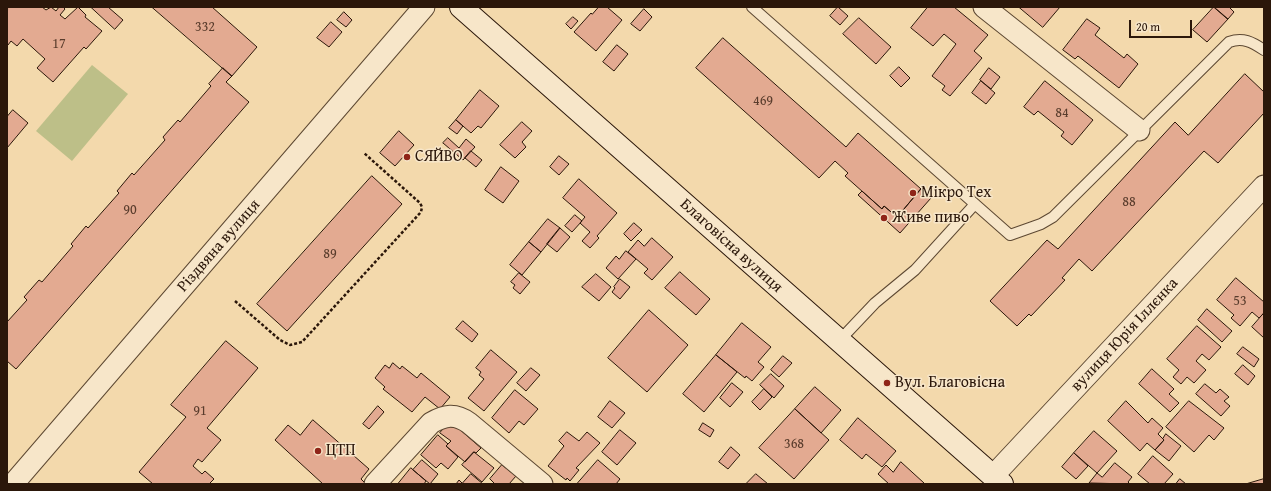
<!DOCTYPE html>
<meta charset="utf-8">
<style>
body{margin:0}
#map{position:relative;width:1271px;height:491px;overflow:hidden;background:#f3d9ac;font-family:"Gentium Book Plus",serif}
canvas{display:block}
.frame{position:absolute;inset:0;border:8px solid #2b170a;pointer-events:none}
.scale{position:absolute;left:1129px;top:20px;width:63px;height:18px;box-sizing:border-box;border:2px solid #2b170a;border-top:0;padding-left:5px;font-size:12px;line-height:14px;white-space:nowrap;color:#2b170a;-webkit-text-stroke:3px #f7e6c9;paint-order:stroke}
</style>
<div id="map">
<canvas width="1271" height="491"></canvas>
<div class="frame"></div>
<div class="scale">20 m</div>
</div>
<script>
const c = document.querySelector('canvas').getContext('2d');
c.lineJoin = 'round';
function fill(path, color) {
  c.fillStyle = color;
  c.fill(path, 'evenodd');
}
function trace(path, color, width, dash) {
  c.strokeStyle = color;
  c.lineWidth = width;
  c.lineCap = dash ? 'butt' : 'round';
  c.setLineDash(dash || []);
  c.stroke(path);
}
function drawText(font, color, halo, rows, align = 'center') {
  c.font = font + ' "Gentium Book Plus",serif';
  c.lineWidth = 3;
  c.setLineDash([]);
  c.textBaseline = 'middle';
  c.strokeStyle = halo;
  c.fillStyle = color;
  for (const [text, x, y, turn = 0] of rows) {
    c.save();
    c.translate(x, y);
    c.rotate((+turn || 0) * Math.PI / 180);
    c.textAlign = isNaN(turn) ? turn : align;
    if (halo) c.strokeText(text, 0, 0);
    c.fillText(text, 0, 0);
    c.restore();
  }
}
fill(new Path2D(`
 M92,65L128,94L72,161L36,131Z`), '#bdbf88');
const building = new Path2D(`
 M8,7H42L46,10L51,7L56,11L59,7H63L65,9L60,15L65,19L78,7L86,15L85,17L102,31L86,49L84,47L53,82L37,68L45,59L23,39L17,46L11,41L8,45L7,44Z
 M91,7H108L123,20L115,29Z
 M152,7H212L257,47L232,76Z
 M599,7H607L622,20L596,51L574,32L591,13L592,14Z
 M838,7L848,16L840,25L830,16Z
 M928,7H954L988,35L974,51L982,58L950,96L942,90L945,86L932,76L956,44L944,34L933,46L911,28Z
 M1019,7H1060L1043,27Z
 M1214,7L1228,19L1207,42L1193,30Z
 M1214,7H1229L1234,12L1228,19Z
 M644,9L652,17L640,31L631,24Z
 M344,12L352,20L346,27L337,20Z
 M573,17L578,21L571,29L566,24Z
 M859,18L891,47L876,64L843,34Z
 M1087,19L1100,28L1095,35L1124,58L1127,54L1138,64L1119,88L1078,56L1075,59L1063,50Z
 M331,22L342,32L329,47L317,38Z
 M723,38L846,147L858,133L921,189L897,217L884,206L882,209L845,176L848,173L835,161L819,178L696,68Z
 M617,45L628,54L614,71L603,62Z
 M899,67L910,78L901,87L890,76Z
 M223,68L232,76L226,82L249,102L16,369L7,361V322L27,300L24,297L39,280L42,282L73,246L71,244L86,226L88,228L119,193L117,191L132,173L134,175L165,140L163,137L178,120L180,122L211,86L209,84Z
 M989,68L1000,77L991,89L980,80Z
 M1245,74L1264,92V113L1218,163L1204,151L1092,271L1079,259L1062,278L1065,280L1031,316L1029,314L1017,326L990,301L1047,240L1058,249L1175,122L1188,135Z
 M981,81L995,93L986,104L972,93Z
 M1045,81L1093,120L1072,145L1061,136L1064,132L1038,111L1034,115L1024,107Z
 M480,90L499,106L481,128L478,126L471,133L456,120Z
 M13,110L28,123L7,148V117Z
 M456,120L463,126L457,134L449,128Z
 M522,122L532,131L522,142L526,147L515,158L500,145Z
 M399,131L414,145L395,166L380,153Z
 M448,138L459,148L466,139L475,147L463,160L443,143Z
 M471,151L482,160L476,167L465,158Z
 M559,156L569,164L559,175L550,167Z
 M501,167L519,181L503,203L485,190Z
 M372,176L402,204L287,331L257,304Z
 M579,179L617,213L597,236L599,238L590,248L582,241L590,232L580,223L585,217L563,198Z
 M921,189L931,198L900,233L858,195L862,191L882,209L884,206L897,217Z
 M575,215L582,221L572,232L565,226Z
 M548,219L560,228L541,252L529,242Z
 M634,223L642,230L631,241L624,234Z
 M560,228L570,237L557,252L547,244Z
 M652,238L673,257L652,280L644,273L648,269L628,252L638,240L644,246Z
 M529,242L541,252L522,275L510,265Z
 M626,251L636,259L618,279L606,268L616,256L619,259Z
 M680,272L710,299L696,315L665,288Z
 M519,273L530,282L520,294L513,288L515,285L511,282Z
 M596,274L611,287L599,301L582,287Z
 M1236,278L1264,302V313L1259,318L1252,312L1240,326L1231,318L1234,315L1217,300Z
 M620,279L630,287L620,299L612,292L615,288L614,287Z
 M1207,309L1232,331L1222,342L1198,320Z
 M649,310L688,345L647,392L608,358Z
 M1264,313V338L1252,327Z
 M463,321L478,334L472,342L456,329Z
 M742,323L771,347L758,362L764,367L752,381L746,376L745,378L716,355Z
 M1197,326L1221,347L1209,360L1202,354L1196,361L1206,370L1194,383L1187,377L1181,384L1173,377L1179,370L1167,359Z
 M226,341L258,368L207,428L221,440L202,462L198,459L193,466L202,474L205,471L214,479L209,484H153L139,472L186,417L171,405Z
 M1243,347L1259,359L1254,367L1237,354Z
 M491,350L517,372L484,411L468,398L484,379L479,375L481,372L476,368Z
 M716,355L737,372L704,412L683,394Z
 M783,356L792,363L779,377L771,370Z
 M393,363L400,369L402,366L417,378L421,373L450,397L440,409L425,397L412,412L383,389L385,387L375,378L385,365L389,368Z
 M1243,365L1255,376L1248,385L1235,374Z
 M531,368L540,375L526,391L517,383Z
 M1152,369L1174,389L1169,394L1179,403L1170,412L1139,384Z
 M771,374L784,386L774,398L760,385Z
 M732,383L743,392L730,407L720,398Z
 M1205,384L1216,393L1220,389L1229,397L1224,401L1230,406L1221,416L1196,394Z
 M815,387L841,410L821,433L795,409Z
 M764,389L772,397L760,410L752,402Z
 M515,390L538,409L524,425L519,421L509,433L492,418Z
 M610,401L625,413L612,428L598,417Z
 M1126,401L1148,423L1152,418L1163,428L1158,434L1164,440L1155,450L1147,443L1140,451L1108,421Z
 M1189,401L1224,428L1214,440L1209,435L1194,452L1166,427Z
 M378,406L384,412L369,429L363,424Z
 M795,409L829,440L794,479L759,448Z
 M858,418L896,451L882,467L866,454L862,459L840,440Z
 M313,420L369,469L361,479L366,484H323L275,440L288,425L300,435Z
 M703,423L714,430L710,437L699,430Z
 M446,426L458,428L481,448L476,453L474,452L465,462L446,446L451,441L440,433Z
 M620,430L636,443L617,465L602,452Z
 M1094,431L1117,451L1097,473L1074,453Z
 M567,432L579,441L587,432L600,443L576,468L579,470L570,481L567,478L566,480L548,466L564,446L559,441Z
 M1166,434L1181,446L1169,461L1155,450L1164,440L1163,439Z
 M438,435L448,444L446,446L458,457L448,469L441,463L436,468L421,455Z
 M731,447L740,455L728,469L719,462Z
 M474,452L494,468L482,482L462,465Z
 M1074,453L1088,466L1076,479L1062,467Z
 M1153,456L1173,474L1164,484H1150L1138,474Z
 M422,460L438,474L430,484L413,470Z
 M598,460L620,479L616,484H577Z
 M901,462L924,483L923,484H889L878,474L886,465L893,472Z
 M1115,463L1132,477L1128,482L1130,484L1089,483L1097,473L1102,477Z
 M502,465L516,476L509,484H495L490,479Z
 M411,468L426,481L424,484H398Z
 M471,474L483,484H456L459,480L462,483Z
 M756,474L768,484H746Z
 M1180,479L1186,484H1176Z
 M1264,479V484H1246Z`);
fill(building, '#e3aa91');
trace(building, '#2b170a', 1);
const lane = new Path2D(`
 M752,7L1010,235L1041,224L1053,217L1229,42C1243,37 1252,42 1264,50
 M839,341L875,303L915,270L975,204`);
const street = new Path2D(`
 M984,7L1139,130
 M993,476L1264,186
 M13,484L424,7
 M375,484L431,423C445,415 455,413 469,423L542,484`);
const secondary = new Path2D(`
 M461,7L1002,484`);
trace(lane, '#5d4832', 12);
trace(street, '#5d4832', 23);
trace(secondary, '#2b170a', 24);
trace(new Path2D(`
 M235,301L280,340L290,345L302,342L421,212L422,207L420,203L364,153`), '#2b170a', 2.5, [3, 2]);
trace(lane, '#f7e6c9', 10);
trace(street, '#f7e6c9', 21);
trace(secondary, '#f7e6c9', 22);
for (const [x, y, r, color] of [
 [407,157,4,"#8f2418"],
 [913,193,4,"#8f2418"],
 [884,218,4,"#8f2418"],
 [887,383,4,"#8f2418"],
 [318,451,4,"#8f2418"]
]) {
  const dot = new Path2D();
  dot.arc(x, y, r, 0, 2 * Math.PI);
  c.fillStyle = color;
  c.fill(dot);
  trace(dot, '#f7e6c9', 1.5);
}
drawText('14px', '#593c2c', null, [
 ["332",205,27],
 ["17",59,44],
 ["469",763,101],
 ["84",1062,113],
 ["88",1129,202],
 ["90",130,210],
 ["89",330,254],
 ["53",1240,301],
 ["91",200,411],
 ["368",794,444]
]);
drawText('16px', '#2b170a', '#f7e6c9', [
 ["СЯЙВО",415,157],
 ["Мікро Тех",921,193],
 ["Живе пиво",892,218],
 ["Вул. Благовісна",895,383],
 ["ЦТП",326,451]
], 'left');
drawText('16px', '#2b170a', '#f7e6c9', [
 ["Різдвяна вулиця",219,246,-49],
 ["Благовісна вулиця",731,246,42],
 ["вулиця Юрія Іллєнка",1125,335,-47]
]);
</script>
